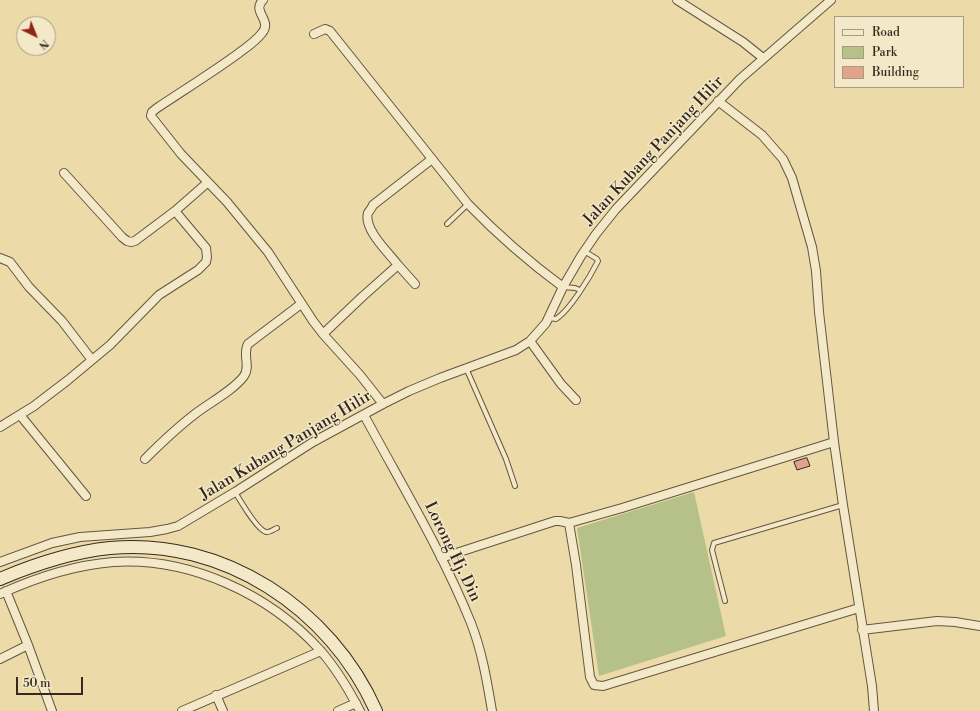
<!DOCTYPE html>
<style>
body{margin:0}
#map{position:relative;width:980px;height:711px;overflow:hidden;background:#ecdba9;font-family:"Libre Bodoni",serif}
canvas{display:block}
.legend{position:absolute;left:834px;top:16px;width:130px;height:72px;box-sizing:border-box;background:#f3e8c7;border:1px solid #a79b83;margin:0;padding:5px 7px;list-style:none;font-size:12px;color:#36281e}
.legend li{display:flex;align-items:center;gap:8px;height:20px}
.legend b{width:20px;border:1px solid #a79b83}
.north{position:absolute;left:16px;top:16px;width:40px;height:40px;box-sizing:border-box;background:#f3e8c7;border:1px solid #a79b83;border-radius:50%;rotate:137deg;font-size:11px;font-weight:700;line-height:16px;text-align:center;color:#36281e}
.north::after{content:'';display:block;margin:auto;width:14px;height:18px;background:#8f2418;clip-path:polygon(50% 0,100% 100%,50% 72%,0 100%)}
.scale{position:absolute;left:16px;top:677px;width:67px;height:18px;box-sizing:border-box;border:2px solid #36281e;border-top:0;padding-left:5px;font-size:12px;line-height:14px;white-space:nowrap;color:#36281e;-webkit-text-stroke:3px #f3e8c7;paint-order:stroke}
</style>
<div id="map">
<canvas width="980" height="711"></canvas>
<ul class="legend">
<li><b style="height:5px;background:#f3e8c7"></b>Road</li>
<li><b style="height:11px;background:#b6c18a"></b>Park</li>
<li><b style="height:11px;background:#e1a389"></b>Building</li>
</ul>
<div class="north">N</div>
<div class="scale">50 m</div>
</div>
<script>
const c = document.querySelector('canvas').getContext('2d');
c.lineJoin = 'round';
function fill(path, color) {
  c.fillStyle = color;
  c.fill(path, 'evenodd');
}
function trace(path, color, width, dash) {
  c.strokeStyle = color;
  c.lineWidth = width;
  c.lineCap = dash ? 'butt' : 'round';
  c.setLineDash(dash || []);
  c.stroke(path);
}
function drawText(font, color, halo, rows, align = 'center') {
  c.font = font + ' "Libre Bodoni",serif';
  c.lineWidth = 3;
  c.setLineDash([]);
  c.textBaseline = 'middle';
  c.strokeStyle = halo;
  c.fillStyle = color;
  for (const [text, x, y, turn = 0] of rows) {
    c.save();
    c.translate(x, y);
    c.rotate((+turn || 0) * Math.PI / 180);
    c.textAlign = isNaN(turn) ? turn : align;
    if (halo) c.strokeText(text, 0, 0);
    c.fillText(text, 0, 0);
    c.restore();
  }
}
fill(new Path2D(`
 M694,492L726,636L599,676L577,528Z`), '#b6c18a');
const building = new Path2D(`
 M807,458L810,466L797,470L794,462Z`);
fill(building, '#e1a389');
trace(building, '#36281e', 1);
const service = new Path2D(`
 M447,224L468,204
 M563,287L575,288L580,290
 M549,318L556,319C570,310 590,277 598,261L597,259L584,251
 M466,368L506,459L515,486
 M235,492C240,500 257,530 266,532C269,533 274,529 277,528
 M725,601L712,550L714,543L843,505`);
const minor = new Path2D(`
 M263,0C251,12 273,20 262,33C256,41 247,47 239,53C213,72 184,90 157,108L152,112L151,116L181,154L227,202L268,252L313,321L323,334L360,375L383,404
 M677,0L743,42L763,58
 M314,34L325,29L330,31L468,204C497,234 529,262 563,287
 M718,101L762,135L783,159L792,178L812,247L816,271L819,312L834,442L843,505L872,686L874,711
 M64,173L122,237L127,241L131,242L135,241L175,211L207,183
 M0,258L10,262L29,287L62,321L92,360
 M398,265L415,284
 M323,334L362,297L398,265C389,253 363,229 368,213C369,211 372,208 373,205L432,159
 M530,341L561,384L576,400
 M20,415L86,496
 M364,415C400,482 442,551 471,623C482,651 487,681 492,711
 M0,427L34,406L68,380L110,345L159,295L198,270L206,262L207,257L206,248L175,211
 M145,459C161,443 178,427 195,414C209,403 234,390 244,376C251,366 242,354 248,344L301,304
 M569,523L576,565L590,677L594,685L603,686L859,608
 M441,558L555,521H560L569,523L622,508L834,442
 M0,562L52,543L80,537L150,532L167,529L178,526L235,492L313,442L383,404L409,391L440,378L516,350L530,341L546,323L563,287L581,256L596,234L616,209L740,79L831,0
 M6,591L28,645L52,711
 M0,594C35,578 75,565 113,562C190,557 269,594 320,650C336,668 349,690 360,711
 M862,630L937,621L955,622L980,626
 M0,659L28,645
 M216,695L223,711
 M182,711L321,651
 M338,711L356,703`);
const secondary = new Path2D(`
 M0,579C35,564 72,552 110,548C223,537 331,609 376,711`);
trace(service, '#645541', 6);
trace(minor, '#645541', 10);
trace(secondary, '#36281e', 14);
trace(service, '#f3e8c7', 4);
trace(minor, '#f3e8c7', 8);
trace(secondary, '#f3e8c7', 12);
drawText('16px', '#36281e', '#f3e8c7', [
 ["Jalan Kubang Panjang Hilir",654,151,-47],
 ["Jalan Kubang Panjang Hilir",286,446,-31],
 ["Lorong Hj. Din",452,552,64]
]);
</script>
